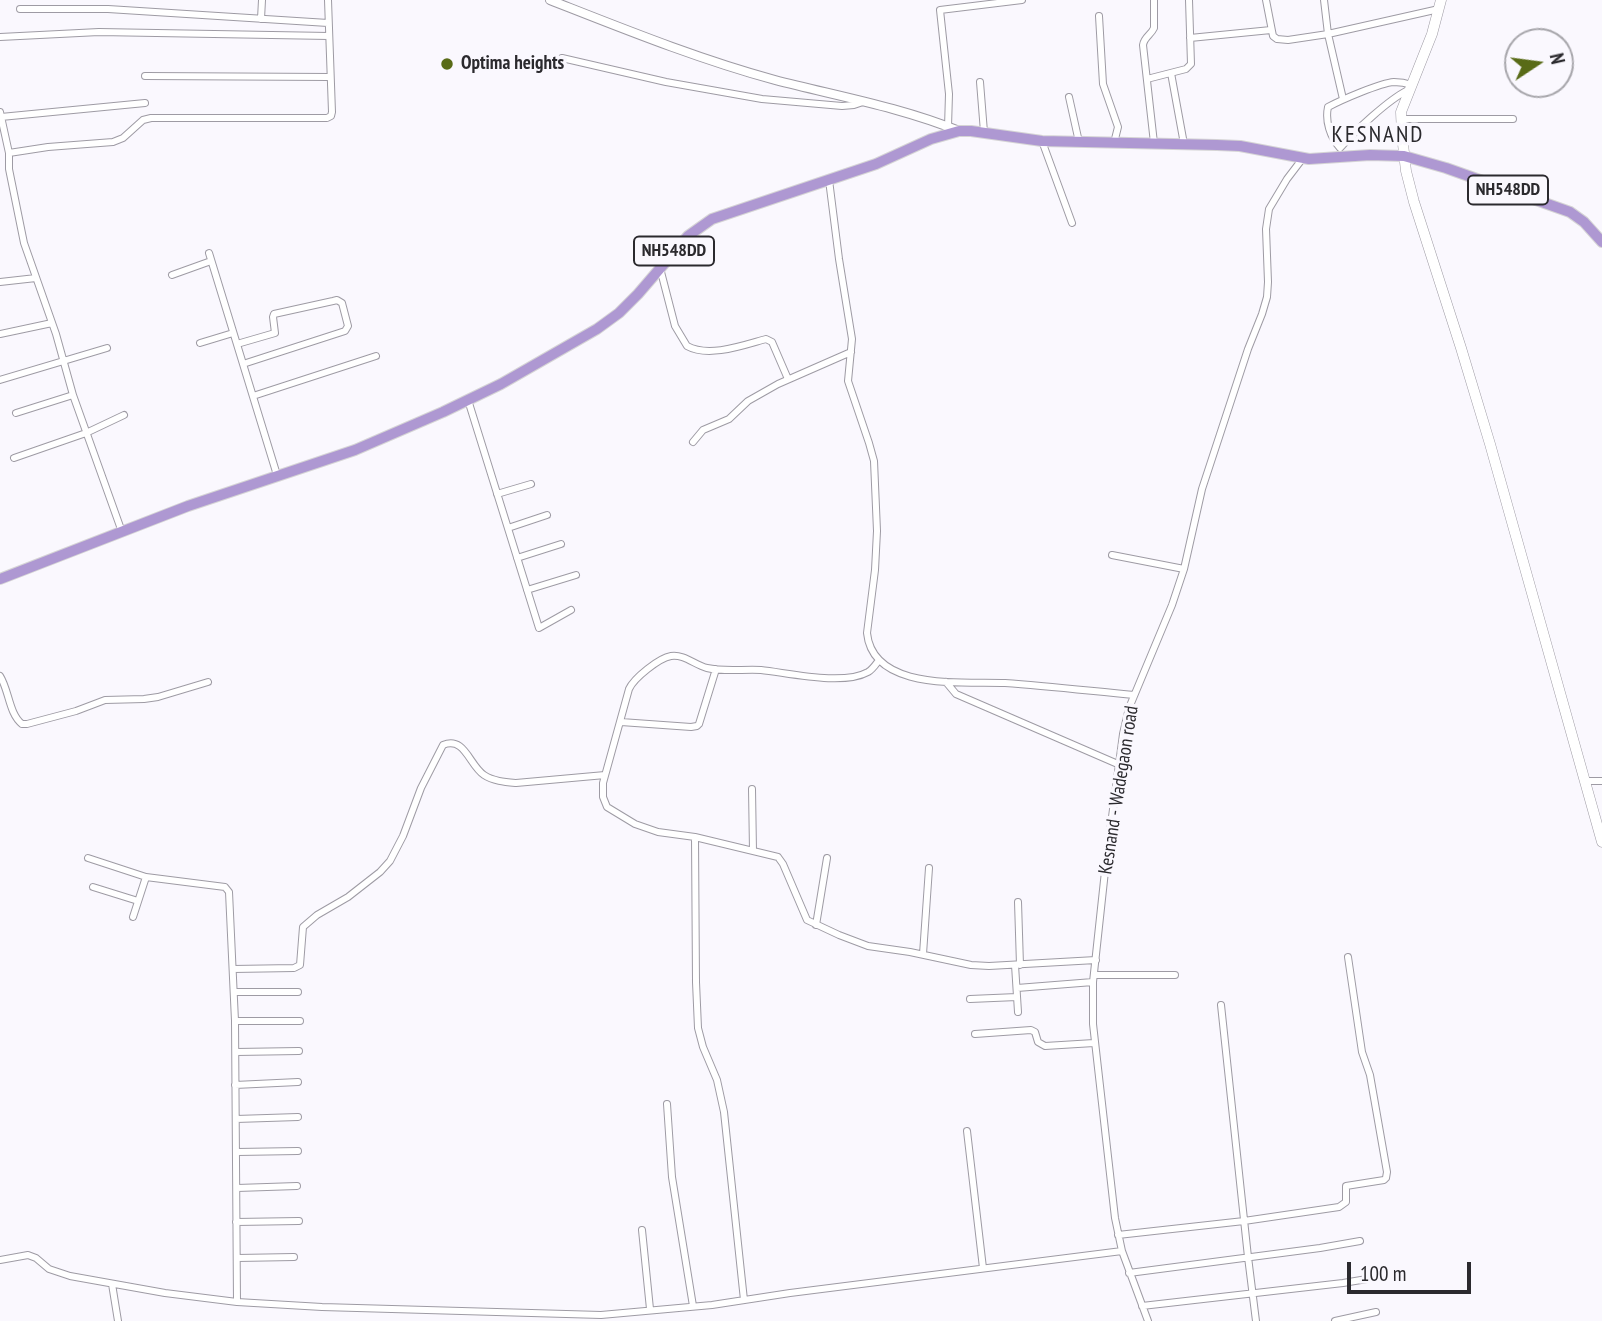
<!DOCTYPE html>
<style>
body{margin:0}
#map{position:relative;width:1602px;height:1321px;overflow:hidden;background:#faf8fe;font-family:"PT Sans Narrow",sans-serif}
canvas{display:block}
.north{position:absolute;left:1504px;top:28px;width:70px;height:70px;box-sizing:border-box;background:#faf8fe;border:2px solid #a7a6ab;border-radius:50%;rotate:77deg;font-size:19px;font-weight:700;line-height:28px;text-align:center;color:#2b2a2e}
.north::after{content:'';display:block;margin:auto;width:24px;height:32px;background:#596b17;clip-path:polygon(50% 0,100% 100%,50% 72%,0 100%)}
.scale{position:absolute;left:1347px;top:1262px;width:124px;height:32px;box-sizing:border-box;border:4px solid #2b2a2e;border-top:0;padding-left:9px;font-size:21px;line-height:24px;white-space:nowrap;color:#2b2a2e;-webkit-text-stroke:5px #faf8fe;paint-order:stroke}
</style>
<div id="map">
<canvas width="1602" height="1321"></canvas>
<div class="north">N</div>
<div class="scale">100 m</div>
</div>
<script>
const c = document.querySelector('canvas').getContext('2d');
c.lineJoin = 'round';
function trace(path, color, width, dash) {
  c.strokeStyle = color;
  c.lineWidth = width;
  c.lineCap = dash ? 'butt' : 'round';
  c.setLineDash(dash || []);
  c.stroke(path);
}
function drawText(font, color, halo, rows, align = 'center') {
  c.font = font + ' "PT Sans Narrow",sans-serif';
  c.lineWidth = 7;
  c.setLineDash([]);
  c.textBaseline = 'middle';
  c.strokeStyle = halo;
  c.fillStyle = color;
  for (const [text, x, y, turn = 0] of rows) {
    c.save();
    c.translate(x, y);
    c.rotate((+turn || 0) * Math.PI / 180);
    c.textAlign = isNaN(turn) ? turn : align;
    if (halo) c.strokeText(text, 0, 0);
    c.fillText(text, 0, 0);
    c.restore();
  }
}
const minor = new Path2D(`
 M1266,0L1273,36L1277,39L1288,40L1328,34L1439,9
 M1324,0L1328,34L1343,99
 M20,9H108L328,23
 M1099,16L1103,84L1118,127L1114,143
 M261,19L262,0
 M0,37L99,32L329,36
 M1190,38L1271,30
 M562,58L666,82L762,99L842,106L854,105L863,102
 M1171,73L1184,144
 M145,76L330,77
 M1147,79L1186,69L1191,64L1189,0
 M980,82L984,132
 M1069,97L1079,142
 M0,112L9,153V169L24,243L56,334L73,395L122,532
 M1,117L145,103
 M1401,119H1513
 M948,127L949,94L940,10L1022,0
 M1042,141L1072,223
 M1154,143L1143,45C1144,37 1151,35 1154,28V0
 M1340,148C1330,137 1325,121 1328,107C1341,100 1380,83 1394,82C1400,82 1406,83 1412,85
 M1340,148C1355,131 1388,100 1408,90
 M9,153L48,147L113,142L123,138L143,120L151,118H327L331,116L332,112L328,0
 M829,180L839,259L852,339L848,381L869,443L874,461L877,531L875,570L867,633C873,692 965,681 1005,683C1048,686 1091,691 1134,695
 M209,253L277,475
 M660,268L675,326L687,346C709,358 744,345 766,339L772,342L788,379
 M172,275L211,261
 M0,282L36,278
 M0,334L52,323
 M200,343L233,333
 M237,344L275,333L273,317L274,314L333,301L337,300L342,303L348,326L345,331L243,364
 M0,380L107,348
 M253,396L376,356
 M468,400L539,628L571,610
 M16,413L73,395
 M693,442L703,430L729,419L748,401L778,384L851,352
 M14,458L86,433L124,415
 M497,494L531,484
 M508,528L547,515
 M1112,555L1184,569
 M517,558L561,544
 M527,590L576,575
 M879,660C876,664 873,669 868,672C843,686 789,673 761,670C743,669 724,672 707,668C695,665 684,654 671,656C659,658 634,678 629,689L603,783V797L607,807L635,824L658,832L695,837L778,857L783,864L807,920L839,935L868,946L910,952L971,965L989,966L1096,960
 M0,676C9,690 9,714 22,724H27L76,711L105,700L144,699L158,697L208,682
 M946,682L956,694L1120,765
 M621,722L691,727L697,726L699,724L716,669
 M1585,781H1602
 M752,789L753,851
 M695,837L696,982L698,1028L703,1047L717,1080L724,1112L744,1300
 M88,858L146,877L225,887L229,892L235,1021L237,1302
 M93,887L138,901
 M1018,902L1020,965
 M133,917L146,877
 M816,925L827,858
 M923,954L929,868
 M1015,965L1018,1012
 M233,969L294,968L300,965L303,927L317,915L348,897L380,872L390,861L403,836L421,788L443,745C465,736 469,765 484,775C493,781 505,782 516,783L605,775
 M1094,975H1175
 M1017,988L1093,982
 M234,992H298
 M970,999L1017,997
 M1221,1005L1248,1257L1256,1321
 M235,1021H300
 M975,1034L1031,1030L1035,1032L1038,1042L1045,1046L1094,1043
 M236,1052L299,1051
 M235,1085L298,1082
 M667,1104L672,1177L693,1306
 M236,1119L298,1117
 M967,1131L983,1268
 M237,1152L298,1151
 M237,1188L297,1186
 M236,1222L299,1221
 M642,1230L650,1309
 M1118,1235L1244,1221L1339,1207L1346,1202V1186L1384,1180L1386,1178L1387,1172L1370,1075L1362,1052L1348,957
 M237,1258L294,1257
 M0,1260L28,1255L36,1258L49,1269L70,1276L165,1293L237,1302L322,1307L601,1315L712,1305L790,1293L1122,1251
 M1129,1273L1320,1248L1360,1241
 M112,1284L118,1321
 M1142,1306L1343,1283L1367,1279
 M1148,1321L1122,1251L1115,1218L1093,1024V982L1106,862L1123,734L1129,708L1172,605L1184,569L1202,489L1248,349L1262,314L1267,297L1268,282L1266,229L1269,209L1287,179L1303,158
 M1335,1321L1376,1312`);
const tertiary = new Path2D(`
 M550,0C624,29 698,59 775,80C837,96 900,107 959,131`);
const secondary = new Path2D(`
 M1441,0L1432,34L1401,112L1402,135L1406,171L1414,202L1461,348L1490,444L1602,842`);
const trunk = new Path2D(`
 M0,579L188,506L355,450L443,412L501,384L597,329L619,313L638,294L688,236L712,219L876,164L931,139L959,131H971L1042,141L1217,145L1240,146L1309,159L1370,155L1404,156L1446,168L1570,212L1584,222L1602,242`);
trace(minor, '#9e9ba4', 8);
trace(tertiary, '#9e9ba4', 10);
trace(secondary, '#9e9ba4', 11);
trace(trunk, '#d5d4d5', 12);
trace(minor, '#fff', 6);
trace(tertiary, '#fff', 8);
trace(secondary, '#fff', 10);
trace(trunk, '#ae98d2', 10);
for (const [x, y, r, color] of [
 [447,64,7,"#596b17"]
]) {
  const dot = new Path2D();
  dot.arc(x, y, r, 0, 2 * Math.PI);
  c.fillStyle = color;
  c.fill(dot);
  trace(dot, '#faf8fe', 2.5);
}
for (const [x, y, w] of [
 [1508,190,80],
 [674,251,80]
]) {
  const box = new Path2D();
  box.roundRect(x - w / 2, y - 14.5, w, 29, 5);
  c.fillStyle = '#faf8fe';
  c.fill(box);
  trace(box, '#2b2a2e', 2);
}
drawText('bold 18px', '#2b2a2e', null, [
 ["NH548DD",1508,190],
 ["NH548DD",674,251]
]);
drawText('bold 19px', '#2b2a2e', '#faf8fe', [
 ["Optima heights",461,64]
], 'left');
drawText('19px', '#2b2a2e', '#faf8fe', [
 ["Kesnand - Wadegaon road",1119,790,-81]
]);
c.letterSpacing = '2px';
drawText('23px', '#2b2a2e', '#faf8fe', [
 ["KESNAND",1378,135]
]);
c.letterSpacing = '0px';
</script>
